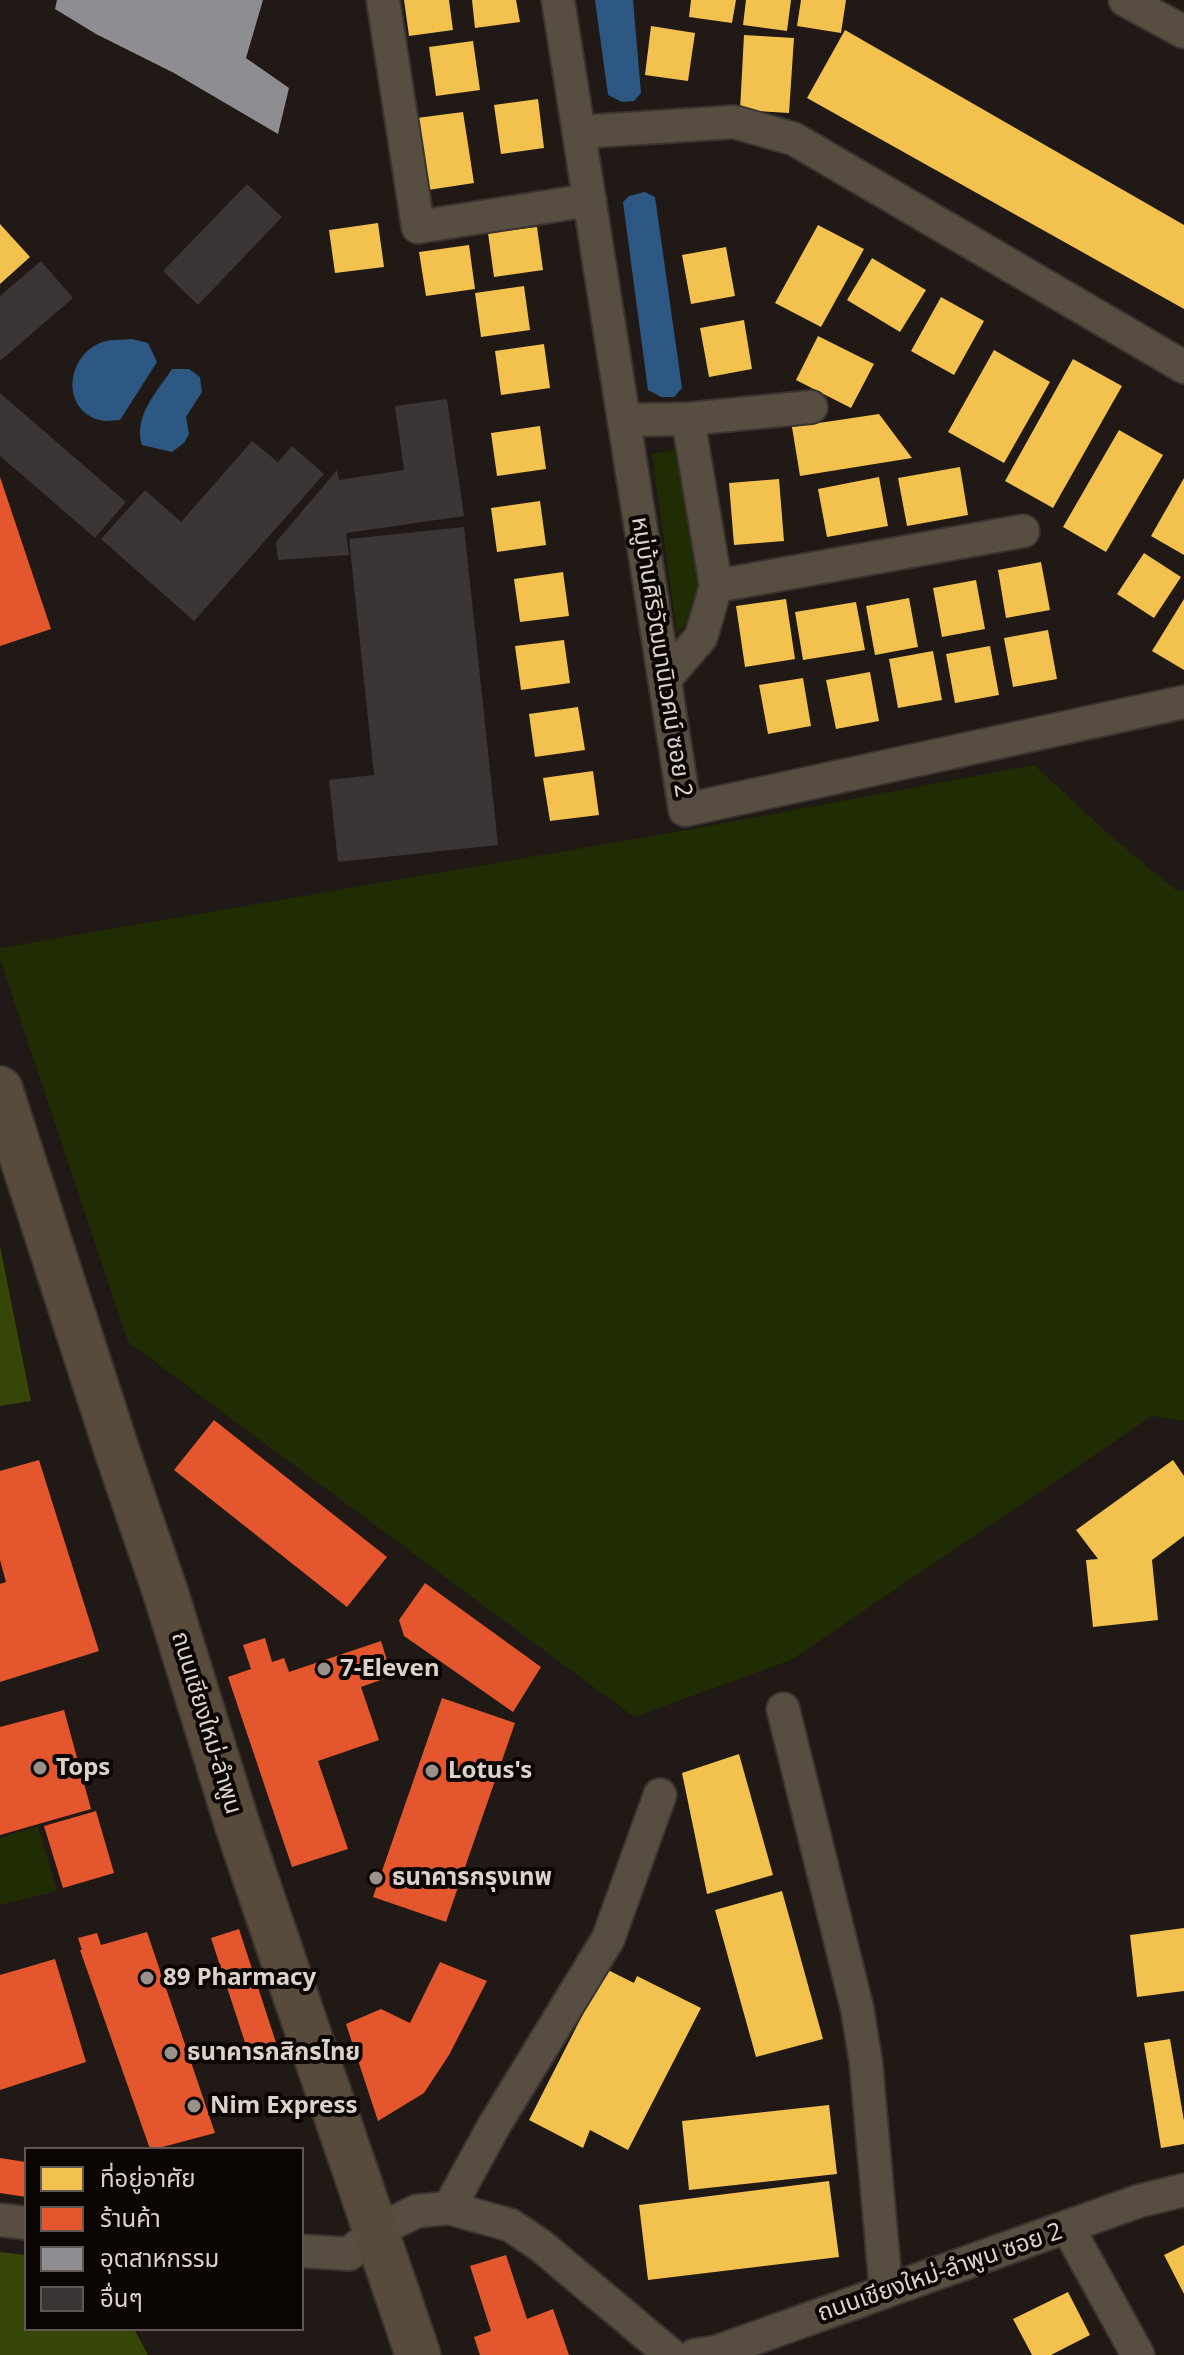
<!DOCTYPE html>
<meta charset="utf-8">
<style>
body{margin:0}
#map{position:relative;width:1184px;height:2355px;overflow:hidden;background:#211915;font-family:"Noto Sans","Noto Sans Thai",sans-serif}
canvas{display:block}
.legend{position:absolute;left:24px;top:2147px;width:280px;height:184px;box-sizing:border-box;background:#0b0603;border:2px solid #5f5853;margin:0;padding:10px 14px;list-style:none;font-size:24px;color:#dcd2cb}
.legend li{display:flex;align-items:center;gap:16px;height:40px}
.legend b{width:40px;border:2px solid #5f5853}
</style>
<div id="map">
<canvas width="1184" height="2355"></canvas>
<ul class="legend">
<li><b style="height:22px;background:#f2c14e"></b>ที่อยู่อาศัย</li>
<li><b style="height:22px;background:#e4572e"></b>ร้านค้า</li>
<li><b style="height:22px;background:#8d8d92"></b>อุตสาหกรรม</li>
<li><b style="height:22px;background:#3b3536"></b>อื่นๆ</li>
</ul>
</div>
<script>
const c = document.querySelector('canvas').getContext('2d');
c.lineJoin = 'round';
function fill(path, color) {
  c.fillStyle = color;
  c.fill(path, 'evenodd');
}
function trace(path, color, width, dash) {
  c.strokeStyle = color;
  c.lineWidth = width;
  c.lineCap = dash ? 'butt' : 'round';
  c.setLineDash(dash || []);
  c.stroke(path);
}
function drawText(font, color, halo, rows, align = 'center') {
  c.font = font + ' "Noto Sans","Noto Sans Thai",sans-serif';
  c.lineWidth = 8;
  c.setLineDash([]);
  c.textBaseline = 'middle';
  c.strokeStyle = halo;
  c.fillStyle = color;
  for (const [text, x, y, turn = 0] of rows) {
    c.save();
    c.translate(x, y);
    c.rotate((+turn || 0) * Math.PI / 180);
    c.textAlign = isNaN(turn) ? turn : align;
    if (halo) c.strokeText(text, 0, 0);
    c.fillText(text, 0, 0);
    c.restore();
  }
}
fill(new Path2D(`
 M679,449L704,607L677,632L652,454Z
 M1034,765L1113,838L1177,891L1184,890V1421L1152,1416L791,1660L634,1717L128,1342L0,959V948L676,832Z
 M38,1826L57,1891L0,1905V1838Z`), '#202c03');
fill(new Path2D(`
 M0,1246L31,1401L0,1406Z
 M0,2252L26,2255V2329H134L148,2355H0Z`), '#354608');
fill(new Path2D(`
 M595,0H633L641,93L634,101L622,102L608,95Z
 M645,192L655,197L682,388L674,397H661L648,390L623,202L629,196Z
 M132,339L148,343L157,362L120,420C114,420 106,422 100,420C61,410 66,357 100,343C109,339 122,340 132,339Z
 M172,369H189L200,377L202,392L186,417L189,434L184,443L172,452L142,445C133,416 157,392 172,369Z`), '#2d5884');
fill(new Path2D(`
 M404,0H449L453,30L409,36Z
 M472,0H516L520,22L475,28Z
 M691,0H736L732,23L689,17Z
 M746,0H791L787,31L743,25Z
 M801,0H846L841,33L797,26Z
 M651,26L695,33L688,81L645,75Z
 M845,30L1184,225V309L807,98Z
 M744,35L794,38L789,113L740,110Z
 M473,41L480,90L436,96L429,47Z
 M538,99L544,148L501,154L494,105Z
 M463,112L474,183L428,190L417,118Z
 M378,223L384,267L335,273L329,230Z
 M0,224L30,257L0,284Z
 M818,225L864,249L821,327L775,303Z
 M537,227L543,270L494,277L488,233Z
 M469,245L475,289L426,296L419,252Z
 M726,247L735,296L691,304L682,255Z
 M872,258L926,290L900,332L847,300Z
 M524,286L530,330L481,337L475,293Z
 M941,297L984,321L954,375L911,351Z
 M744,320L752,369L709,377L700,328Z
 M818,336L874,364L851,408L796,380Z
 M544,344L550,388L501,395L495,351Z
 M994,350L1050,382L1004,463L948,432Z
 M1073,359L1122,386L1053,508L1005,481Z
 M879,414L912,458L800,476L792,427Z
 M540,426L546,469L497,476L491,433Z
 M1119,430L1163,455L1106,552L1063,527Z
 M960,467L968,515L907,526L898,478Z
 M879,477L888,526L827,537L818,489Z
 M1184,478V555L1151,536Z
 M779,479L784,541L734,545L729,483Z
 M540,501L546,545L497,552L491,508Z
 M1144,553L1181,577L1154,618L1117,594Z
 M1041,562L1050,610L1006,618L998,570Z
 M563,572L569,616L520,622L514,579Z
 M976,580L985,629L942,637L933,588Z
 M909,598L918,647L875,655L866,606Z
 M786,599L795,659L745,667L736,606Z
 M1184,599V670L1152,651Z
 M856,602L865,650L803,660L795,612Z
 M1048,630L1057,679L1013,687L1004,638Z
 M564,640L570,683L521,690L515,646Z
 M990,646L999,695L955,703L946,654Z
 M933,651L942,700L898,708L889,659Z
 M870,672L879,721L836,729L826,680Z
 M803,678L811,726L768,734L759,685Z
 M578,707L585,750L535,757L529,714Z
 M593,771L599,815L550,821L543,778Z
 M1173,1460L1184,1476V1536L1152,1560L1158,1620L1093,1627L1086,1560L1098,1559L1076,1530Z
 M739,1754L773,1875L707,1894L682,1773Z
 M782,1891L823,2039L756,2057L715,1910Z
 M1184,1928V1991L1137,1997L1130,1935Z
 M606,1969L634,1983L637,1976L701,2008L628,2150L590,2130L583,2148L529,2120Z
 M1170,2039L1184,2121V2144L1161,2148L1144,2043Z
 M829,2105L837,2174L689,2190L682,2121Z
 M829,2181L839,2257L648,2280L639,2205Z
 M1184,2245V2294L1164,2255Z
 M1068,2292L1090,2335L1051,2355H1032L1013,2319Z`), '#f2c14e');
fill(new Path2D(`
 M0,477L51,629L0,646Z
 M214,1420L387,1557L347,1607L174,1470Z
 M39,1460L99,1651L0,1682V1584L6,1582L0,1560V1471Z
 M425,1583L541,1667L513,1712L404,1636L399,1620Z
 M265,1638L272,1662L284,1658L289,1672L381,1641L392,1676L361,1687L379,1740L318,1761L348,1849L292,1867L228,1677L251,1669L243,1645Z
 M442,1698L515,1723L446,1922L373,1897Z
 M64,1710L91,1809L0,1835V1727Z
 M96,1811L114,1873L63,1888L44,1826Z
 M239,1929L280,2055L252,2064L211,1938Z
 M147,1932L215,2133L155,2149H150L80,1950H82L78,1938L97,1933L101,1945Z
 M55,1959L86,2062L0,2090V1975Z
 M440,1962L487,1981L449,2055L424,2093L378,2121L346,2024L381,2009L410,2023Z
 M0,2158L26,2162V2197L0,2193Z
 M506,2255L527,2319L553,2309L569,2355H480L474,2337L491,2331L470,2266Z`), '#e4572e');
fill(new Path2D(`
 M57,0H263L246,58L289,88L278,134L174,73L96,34L55,9Z`), '#8d8d92');
fill(new Path2D(`
 M247,184L282,217L198,305L163,271Z
 M41,261L73,298L0,361V296Z
 M0,393L126,502L95,538L0,456Z
 M447,399L464,516L346,533L349,555L278,560L276,542L337,470L339,480L404,470L395,406Z
 M252,441L278,462L292,446L324,474L194,621L101,539L145,490L181,522Z
 M464,527L498,845L338,862L329,780L374,775L349,539Z`), '#3b3536');
const street = new Path2D(`
 M383,0L418,227L590,200
 M558,0L685,810L1184,702
 M1125,0L1184,32
 M579,132L734,122L794,139L1184,367
 M688,419L811,407
 M624,420L688,419L716,586L701,637L665,679
 M716,586L1023,531
 M783,1709L857,2008L866,2063L886,2290
 M449,2208L495,2124L608,1939L660,1795
 M0,2220L26,2223
 M1068,2228L1138,2355
 M302,2251L349,2254L376,2231L417,2211L449,2208L510,2225L540,2245L671,2355
 M695,2355L716,2352L1139,2201L1184,2190`);
const secondary = new Path2D(`
 M0,1089L119,1457L166,1594L237,1824L418,2355`);
trace(street, '#3a342f', 36);
trace(secondary, '#3a342f', 48);
trace(street, '#574d41', 32);
trace(secondary, '#584b3c', 44);
for (const [x, y, r, color] of [
 [324,1669,8,"#9b918b"],
 [40,1768,8,"#9b918b"],
 [432,1771,8,"#9b918b"],
 [376,1878,8,"#9b918b"],
 [147,1978,8,"#9b918b"],
 [171,2053,8,"#9b918b"],
 [194,2106,8,"#9b918b"]
]) {
  const dot = new Path2D();
  dot.arc(x, y, r, 0, 2 * Math.PI);
  c.fillStyle = color;
  c.fill(dot);
  trace(dot, '#0b0603', 3);
}
drawText('24px', '#dcd2cb', '#0b0603', [
 ["หมู่บ้านศิริวัฒนานิเวศน์ ซอย 2",661,657,81],
 ["ถนนเชียงใหม่-ลำพูน",206,1723,73],
 ["ถนนเชียงใหม่-ลำพูน ซอย 2",940,2273,-19]
]);
drawText('bold 24px', '#dcd2cb', '#0b0603', [
 ["7-Eleven",340,1669],
 ["Tops",56,1768],
 ["Lotus's",448,1771],
 ["ธนาคารกรุงเทพ",392,1878],
 ["89 Pharmacy",163,1978],
 ["ธนาคารกสิกรไทย",187,2053],
 ["Nim Express",210,2106]
], 'left');
</script>
